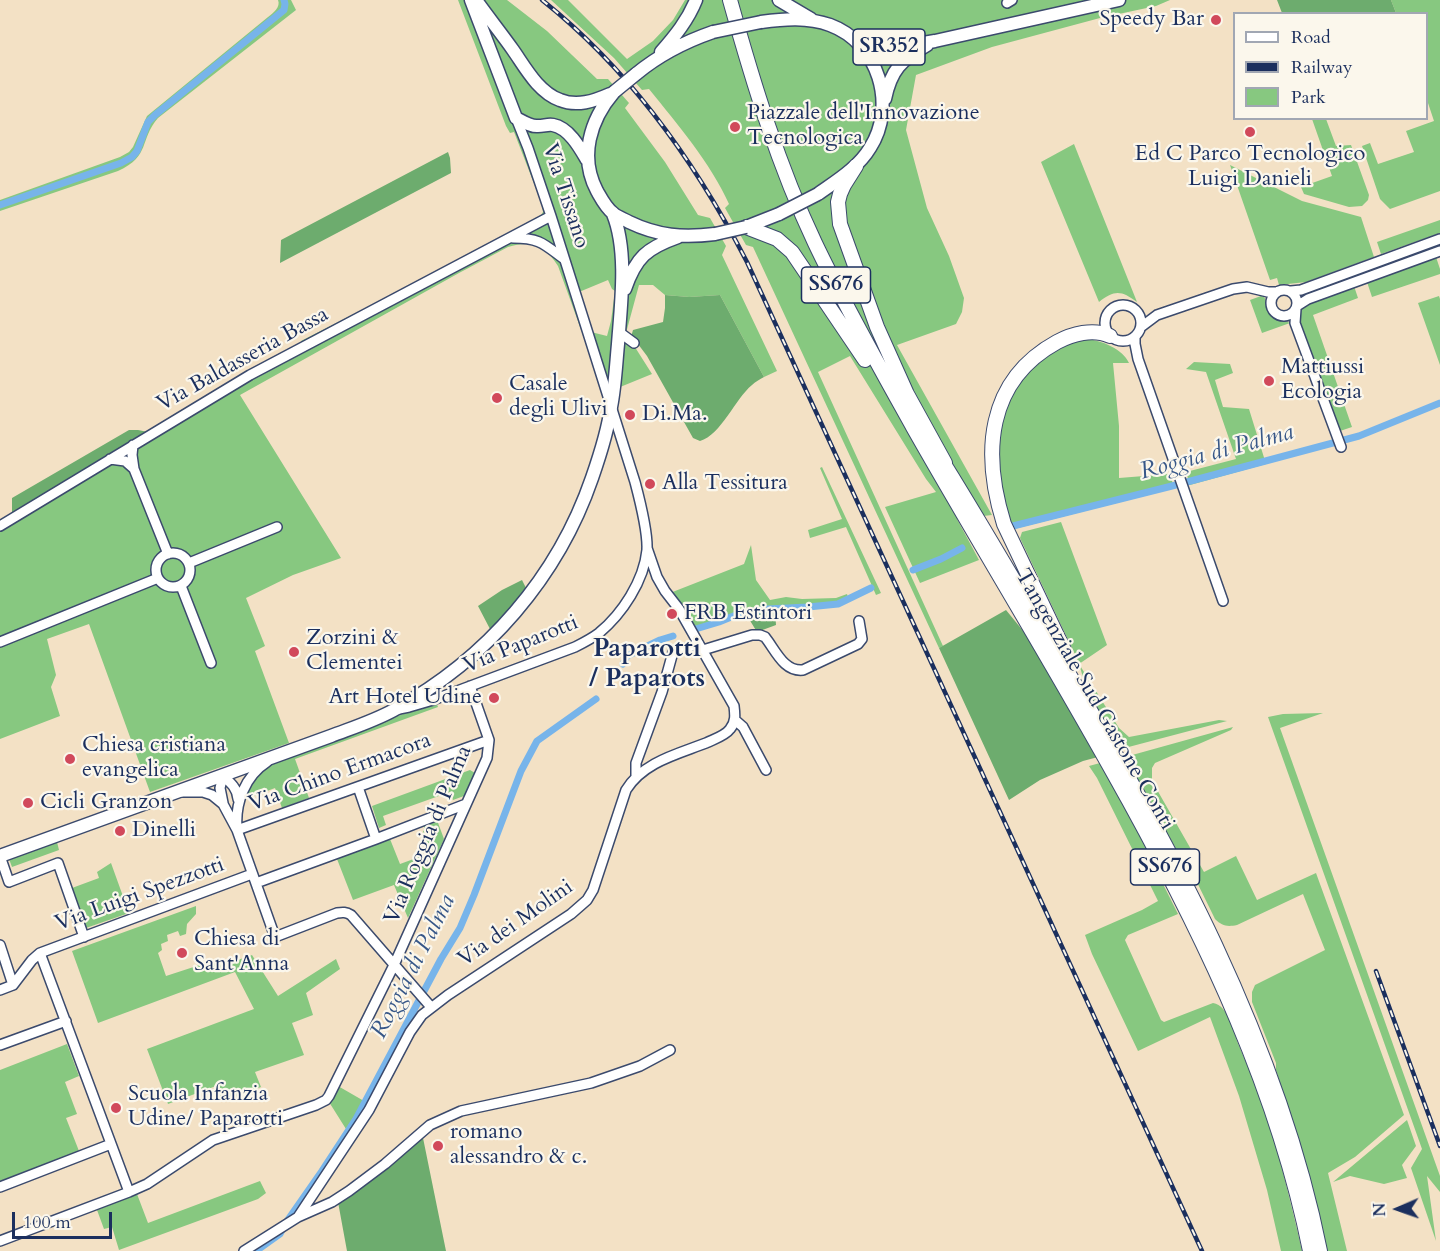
<!DOCTYPE html>
<style>
body{margin:0}
#map{position:relative;width:1440px;height:1251px;overflow:hidden;background:#f3e1c5;font-family:Cardo,serif}
canvas{display:block}
.legend{position:absolute;left:1233px;top:12px;width:195px;height:108px;box-sizing:border-box;background:#fbf7ec;border:2px solid #a1a7b3;margin:0;padding:8px 10px;list-style:none;font-size:18px;color:#1b2f5e}
.legend li{display:flex;align-items:center;gap:12px;height:30px}
.legend b{width:30px;border:2px solid #a1a7b3}
.north{position:absolute;left:1368px;top:1179px;width:60px;height:60px;-webkit-text-stroke:4px #fbf7ec;paint-order:stroke;rotate:268deg;font-size:16px;font-weight:700;line-height:24px;text-align:center;color:#1b2f5e}
.north::after{content:'';display:block;margin:auto;width:21px;height:27px;background:#1b2f5e;clip-path:polygon(50% 0,100% 100%,50% 72%,0 100%)}
.scale{position:absolute;left:12px;top:1212px;width:100px;height:27px;box-sizing:border-box;border:3px solid #1b2f5e;border-top:0;padding-left:8px;font-size:18px;line-height:21px;white-space:nowrap;color:#1b2f5e;-webkit-text-stroke:4px #fbf7ec;paint-order:stroke}
</style>
<div id="map">
<canvas width="1440" height="1251"></canvas>
<ul class="legend">
<li><b style="height:8px;background:#fff"></b>Road</li>
<li><b style="height:8px;background:#1b2f5e"></b>Railway</li>
<li><b style="height:16px;background:#87c880"></b>Park</li>
</ul>
<div class="north">N</div>
<div class="scale">100 m</div>
</div>
<script>
const c = document.querySelector('canvas').getContext('2d');
c.lineJoin = 'round';
function fill(path, color) {
  c.fillStyle = color;
  c.fill(path, 'evenodd');
}
function trace(path, color, width, dash) {
  c.strokeStyle = color;
  c.lineWidth = width;
  c.lineCap = dash ? 'butt' : 'round';
  c.setLineDash(dash || []);
  c.stroke(path);
}
function drawText(font, color, halo, rows, align = 'center') {
  c.font = font + ' Cardo,serif';
  c.lineWidth = 4.5;
  c.setLineDash([]);
  c.textBaseline = 'middle';
  c.strokeStyle = halo;
  c.fillStyle = color;
  for (const [text, x, y, turn = 0] of rows) {
    c.save();
    c.translate(x, y);
    c.rotate((+turn || 0) * Math.PI / 180);
    c.textAlign = isNaN(turn) ? turn : align;
    if (halo) c.strokeText(text, 0, 0);
    c.fillText(text, 0, 0);
    c.restore();
  }
}
fill(new Path2D(`
 M278,0H291L296,10L158,118C139,140 151,156 118,171L0,211V200L120,157L129,152L133,147L147,116L268,17C273,13 281,7 278,0Z
 M458,0H507L547,31L597,79H608L629,103L625,108L665,162L698,215L710,218L726,246L722,255L777,371L764,377L720,295L689,297L665,295L653,285H639L626,333L652,374L603,394L588,349L558,266C545,245 531,240 508,247L459,273L240,395L341,558L293,575L246,598L265,646L255,651L289,743L150,792L89,624L47,639L56,675L51,687L60,716L0,739V520L240,377L301,343V341L391,295V297L526,224L541,215L543,212L542,204L514,132L510,133L506,126ZM608,280L612,289L615,291L611,321L607,336L591,332L579,292Z
 M551,0H568L627,59L653,41L673,20L685,0H1005L1003,1L1005,7L1017,0H1170L1156,6L1100,18L992,47L916,75L906,130L927,208L949,256L964,298L962,312L956,324L897,345L992,515L957,519L979,560L920,583L885,507L936,492L926,479L850,356L818,372L943,646L939,648L753,247L746,245L725,208L729,204C710,162 678,125 649,89L642,90L614,58Z
 M1391,0H1440V191L1390,209L1380,199L1362,146L1370,143L1378,164L1414,152L1406,131L1434,121L1427,100L1426,14L1396,13Z
 M1312,119H1326L1336,146L1351,145L1369,195L1368,200L1362,206L1349,207L1304,194L1301,187L1332,176Z
 M1074,144L1137,302C1122,291 1115,289 1099,302L1041,162Z
 M1230,165L1302,201L1361,217L1374,257L1306,282L1279,285L1277,278L1270,280Z
 M1440,220V233L1381,254L1377,242Z
 M1436,257L1440,269V274L1372,297L1367,282Z
 M1354,286L1358,298L1313,315L1352,427L1340,431L1300,321C1300,316 1299,311 1303,307C1309,300 1343,290 1354,286Z
 M1261,296L1264,297C1274,314 1271,314 1290,323L1262,333L1250,300Z
 M1439,296L1440,299V365L1418,303Z
 M1086,339C1101,340 1123,349 1129,363H1113L1119,426V478L1169,474L1175,488L1014,529L1005,505L998,463L1000,424L1012,390L1032,364L1066,342Z
 M1194,362L1230,364L1233,373L1215,380L1223,407L1249,409L1266,464L1190,485L1186,472L1236,459L1206,372L1186,369Z
 M822,467L881,593L876,595L846,527L810,538L808,530L842,519L820,468Z
 M1061,522L1107,645L1079,664L1119,728L1129,737L1219,720L1227,721L1121,749L1086,689L1079,663L1020,538L1022,532Z
 M751,545L756,580L770,600L786,597L802,599L836,598L847,594L848,597L838,602L754,609L741,612L693,628L670,593L744,564Z
 M436,702L438,707L295,759L309,798L282,808L275,788L241,801C257,772 263,768 293,754Z
 M1323,713L1280,728L1440,1176V1192L1427,1176L1436,1241L1411,1168L1422,1149L1268,717L1283,714Z
 M1233,727L1231,730L1155,763L1152,768V781L1204,872L1236,856L1257,900L1316,873L1404,1115L1355,1157L1328,1173L1347,1251H1327L1306,1166L1276,1070V1063L1252,1002V992L1255,985L1325,950L1303,894L1237,925C1227,927 1222,926 1215,919L1185,858L1176,849L1125,757Z
 M1100,763L1158,869L1163,884L1178,914L1128,935L1125,940L1161,1020L1164,1022L1213,1003C1229,1005 1234,1035 1240,1048C1249,1071 1261,1093 1268,1116C1273,1129 1275,1143 1279,1157C1287,1188 1295,1219 1302,1251H1281L1267,1190L1239,1096L1210,1017L1138,1051L1092,954L1085,935L1142,910L1158,901L1097,778L1089,766Z
 M470,770L475,773L464,796L453,800L450,792L383,816L386,825L379,828L372,806Z
 M437,820L444,839L408,918L394,885L353,900L337,859L390,839L400,864L430,853L423,831L425,830L423,825Z
 M57,842L59,850L12,867L9,859Z
 M111,863L129,913L86,928L72,888L99,878L97,872Z
 M196,906V914L187,924L186,934L180,936L178,931L167,935L168,941L161,944L162,950L158,953L166,976L212,961L219,962L221,966L252,955L278,996L336,959L340,969L306,993L313,1015L292,1023L304,1055L255,1072L261,1087L222,1102L216,1086L168,1104L147,1049L254,1009L235,972L98,1023L72,951Z
 M67,1044L79,1076L65,1082L77,1114L66,1118L79,1151L0,1181V1070Z
 M338,1086L364,1101L346,1129L329,1102Z
 M1407,1120L1416,1146L1402,1165L1407,1178L1384,1184L1350,1176L1333,1182Z
 M260,1181L266,1193L258,1199L119,1250L112,1227L104,1229L97,1210L137,1194L148,1223Z`), '#87c880');
fill(new Path2D(`
 M1277,0H1391L1396,13H1282Z
 M448,152L450,158L451,173L280,263L281,240Z
 M665,295L689,297L720,295L764,377C760,379 755,382 752,385C735,399 721,435 700,441L693,438L647,356L635,340L631,337L633,330L663,322L665,308Z
 M129,430H138L148,432L12,513V498Z
 M522,580L526,588L497,624L490,629L478,606L502,590Z
 M1006,610L1024,632L1098,757L1083,761L1040,780L1009,800L939,648Z
 M775,611L776,625L757,632L746,614Z
 M422,1133L446,1251H347L338,1202Z`), '#6dac6e');
trace(new Path2D(`
 M0,205L121,163L132,157L137,151L148,122L155,115L284,10L285,4L284,0
 M1005,528L1172,486L1359,436L1440,403
 M913,570L941,559L962,548
 M689,631L719,622L741,613L767,609L808,607L838,604L871,588
 M623,664L627,656L660,640L673,636
 M256,1251L280,1234L285,1224L322,1171L356,1119L441,959L460,928L474,895L521,771L537,741L596,699`), '#77b4ea', 7);
const minor = new Path2D(`
 M1007,3L1012,0
 M513,238C540,238 544,244 564,259
 M1271 303a13 13 0 1 1 26 0a13 13 0 1 1-26 0Z
 M1291,291L1301,290L1440,239
 M1105 323a18 18 0 1 1 36 0a18 18 0 1 1-36 0Z
 M1297,306L1308,299L1440,251
 M1296,309L1295,323L1341,447
 M1141,327L1157,315L1233,289L1247,287L1268,292H1276
 M619,332L634,343
 M1135,337V344L1138,359L1223,601
 M110,459L125,461L134,469L132,455L133,445
 M134,469L168,554
 M0,526L250,375L551,216
 M156 570a17 17 0 1 1 34 0a17 17 0 1 1-34 0Z
 M189,563L277,527
 M181,586L211,663
 M0,642L158,578
 M703,650L752,635H760L765,637C776,651 784,672 803,670L858,644L862,639L859,621
 M399,709L409,707L433,700L575,647C583,643 591,639 599,633C622,614 644,581 647,550C648,531 640,501 635,482L551,216L528,148L516,118
 M735,720L743,727L766,770
 M636,776V763L662,692L673,652L699,644
 M358,787L376,839
 M182,792H203L212,795L223,804L237,830L275,937L337,913C343,912 346,912 351,915L431,1007
 M223,803L220,788L223,776C231,783 237,788 238,799
 M237,828C235,803 245,776 267,762
 M237,830L489,740
 M0,856L9,882L58,863L84,937
 M256,883L376,839L466,804
 M0,945L13,985
 M40,953L129,1192
 M0,990L13,985L32,960L40,953L252,874
 M0,1045L66,1021
 M0,1187L111,1144
 M298,1217L369,1110L410,1032L422,1015L448,995L571,914L587,900L593,890L626,790C643,762 678,754 706,743C714,739 725,736 730,729C736,722 735,714 734,706L679,609L665,591L657,577L647,548
 M0,1241L129,1192L147,1184L213,1140L316,1105L326,1100L329,1096L394,965L487,758L489,740L470,686
 M244,1251L298,1217L332,1202L349,1191L385,1164L430,1125L461,1111L591,1083L640,1066L670,1050`);
const major = new Path2D(`
 M471,0L516,118C522,121 531,127 538,126C544,126 548,124 553,125C569,128 580,148 587,160
 M476,0C488,17 501,33 513,50C525,67 538,92 560,100C577,107 594,101 610,94
 M779,0L811,19
 M761,22C784,19 808,17 830,25C879,43 897,106 870,148C858,168 836,181 818,194
 M855,37L869,43L879,46L900,47L935,41L1119,0
 M661,52C675,36 688,20 696,0
 M636,74C659,55 684,42 713,32
 M614,92C590,120 579,157 597,191C601,198 606,208 613,213C617,217 624,219 629,222C658,236 683,238 715,234
 M885,99C891,70 901,60 927,45
 M746,227L779,214
 M625,289C636,257 647,248 678,237
 M0,856L331,736C352,728 374,721 394,710C487,659 558,577 592,478C600,455 608,431 611,407C615,387 616,365 618,344C621,304 628,251 613,214`);
const highway = new Path2D(`
 M730,0C753,82 778,165 815,243C845,306 879,366 913,427C984,552 1060,675 1129,801C1207,943 1278,1091 1310,1251
 M856,166L844,185L840,194L838,202L840,224L877,327L907,394L945,463
 M746,227L777,239L792,252L865,360
 M939,456C981,523 1020,591 1060,659C1169,842 1278,1041 1320,1251
 M1064,650L1004,524C982,454 986,381 1057,342C1072,334 1093,328 1110,336`);
trace(minor, '#3b4a6d', 12);
trace(major, '#3b4a6d', 15);
trace(highway, '#3b4a6d', 16);
trace(minor, '#fff', 9);
trace(major, '#fff', 12);
trace(highway, '#fff', 14);
const rail = new Path2D(`
 M542,0C630,70 696,163 747,262L1202,1251
 M1376,971L1440,1146`);
trace(rail, '#1b2f5e', 4.5);
trace(rail, '#fbf7ec', 2, [7]);
const majorBridge = new Path2D(`
 M713,32L761,22
 M614,92L636,74
 M779,214L818,194
 M715,234L746,227`);
trace(majorBridge, '#3b4a6d', 15, []);
trace(majorBridge, '#fff', 12);
for (const [x, y, r, color] of [
 [1216,20,6,"#d1495b"],
 [735,127,6,"#d1495b"],
 [1250,132,6,"#d1495b"],
 [1269,381,6,"#d1495b"],
 [497,398,6,"#d1495b"],
 [630,415,6,"#d1495b"],
 [650,484,6,"#d1495b"],
 [672,614,6,"#d1495b"],
 [294,652,6,"#d1495b"],
 [494,698,6,"#d1495b"],
 [70,759,6,"#d1495b"],
 [28,803,6,"#d1495b"],
 [120,831,6,"#d1495b"],
 [182,953,6,"#d1495b"],
 [116,1108,6,"#d1495b"],
 [438,1146,6,"#d1495b"]
]) {
  const dot = new Path2D();
  dot.arc(x, y, r, 0, 2 * Math.PI);
  c.fillStyle = color;
  c.fill(dot);
  trace(dot, '#fbf7ec', 2);
}
for (const [x, y, w] of [
 [889,47,72],
 [836,285,69],
 [1165,867,69]
]) {
  const box = new Path2D();
  box.roundRect(x - w / 2, y - 18, w, 36, 4.5);
  c.fillStyle = '#fbf7ec';
  c.fill(box);
  trace(box, '#1b2f5e', 1.5);
}
drawText('bold 21px', '#1b2f5e', null, [
 ["SR352",889,47],
 ["SS676",836,285],
 ["SS676",1165,867]
]);
drawText('22px', '#1b2f5e', '#fbf7ec', [
 ["Speedy Bar",1204,20,"right"],
 ["Piazzale dell'Innovazione",747,114],
 ["Tecnologica",747,139],
 ["Ed C Parco Tecnologico",1250,155,"center"],
 ["Luigi Danieli",1250,180,"center"],
 ["Mattiussi",1281,368],
 ["Ecologia",1281,393],
 ["Casale",509,385],
 ["degli Ulivi",509,410],
 ["Di.Ma.",642,415],
 ["Alla Tessitura",662,484],
 ["FRB Estintori",684,614],
 ["Zorzini &",306,639],
 ["Clementei",306,664],
 ["Art Hotel Udine",482,698,"right"],
 ["Chiesa cristiana",82,746],
 ["evangelica",82,771],
 ["Cicli Granzon",40,803],
 ["Dinelli",132,831],
 ["Chiesa di",194,940],
 ["Sant'Anna",194,965],
 ["Scuola Infanzia",128,1095],
 ["Udine/ Paparotti",128,1120],
 ["romano",450,1133],
 ["alessandro & c.",450,1158]
], 'left');
drawText('22px', '#1b2f5e', '#fbf7ec', [
 ["Via Tissano",565,196,72],
 ["Via Baldasseria Bassa",243,360,-29],
 ["Via Paparotti",521,645,-22],
 ["Tangenziale Sud Gastone Conti",1094,700,60],
 ["Via Chino Ermacora",340,773,-20],
 ["Via Roggia di Palma",429,835,-67],
 ["Via Luigi Spezzotti",140,895,-20],
 ["Via dei Molini",516,924,-35]
]);
drawText('italic 24px', '#375788', '#fbf7ec', [
 ["Roggia di Palma",1217,453,-15],
 ["Roggia di Palma",414,967,-63]
]);
drawText('bold 26px', '#1b2f5e', '#fbf7ec', [
 ["Paparotti",647,650],
 ["/ Paparots",647,680]
]);
</script>
